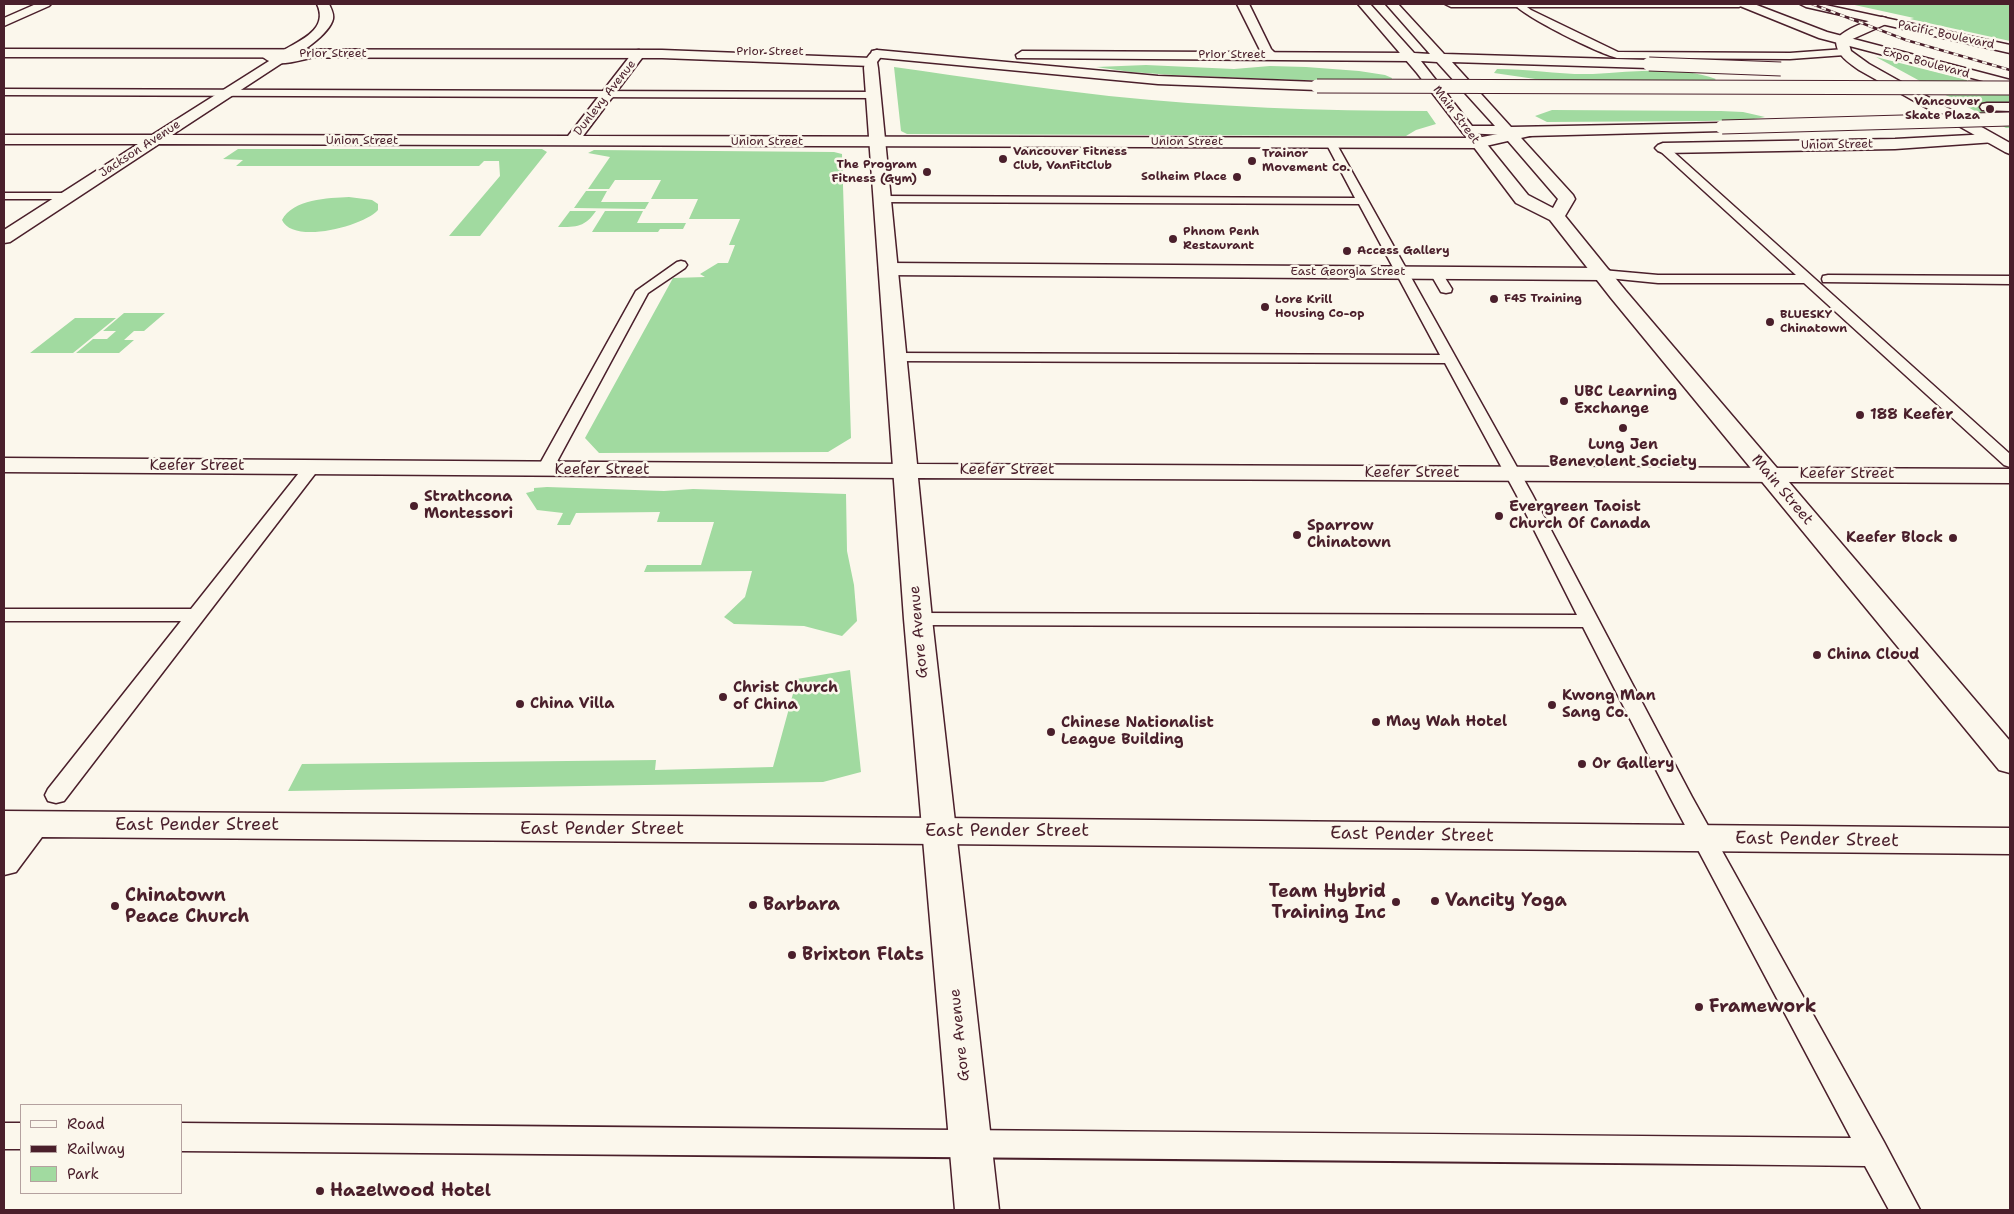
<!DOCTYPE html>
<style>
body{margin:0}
#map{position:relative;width:2014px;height:1214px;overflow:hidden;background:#fbf7ec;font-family:"Shantell Sans",sans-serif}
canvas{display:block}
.frame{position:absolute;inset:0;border:5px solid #4a1f2b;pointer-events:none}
.legend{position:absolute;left:20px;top:1104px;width:162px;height:90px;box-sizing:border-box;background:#fbf7ec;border:1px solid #b4a19f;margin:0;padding:6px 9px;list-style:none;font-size:15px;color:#4a1f2b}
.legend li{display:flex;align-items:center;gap:10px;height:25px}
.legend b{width:25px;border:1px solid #b4a19f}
</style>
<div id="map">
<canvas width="2014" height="1214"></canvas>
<div class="frame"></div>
<ul class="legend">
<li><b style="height:6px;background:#fbf7ec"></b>Road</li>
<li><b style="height:6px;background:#4a1f2b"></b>Railway</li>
<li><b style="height:14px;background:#a1daa0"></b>Park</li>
</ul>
</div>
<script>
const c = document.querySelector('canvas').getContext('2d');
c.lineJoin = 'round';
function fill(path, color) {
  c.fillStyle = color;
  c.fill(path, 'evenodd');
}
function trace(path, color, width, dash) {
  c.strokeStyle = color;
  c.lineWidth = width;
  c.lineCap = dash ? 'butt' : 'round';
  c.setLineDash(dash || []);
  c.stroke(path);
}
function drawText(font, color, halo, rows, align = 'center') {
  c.font = font + ' "Shantell Sans",sans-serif';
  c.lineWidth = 5;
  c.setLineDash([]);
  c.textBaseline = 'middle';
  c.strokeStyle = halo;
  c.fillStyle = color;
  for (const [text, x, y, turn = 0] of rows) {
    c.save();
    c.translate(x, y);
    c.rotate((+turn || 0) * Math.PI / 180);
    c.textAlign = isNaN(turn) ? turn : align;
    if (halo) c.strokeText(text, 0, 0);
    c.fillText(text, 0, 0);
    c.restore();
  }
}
fill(new Path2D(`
 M1850,4H2010V41L1910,19L1914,18Z
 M1876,57L2010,91V128H2006Z
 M1146,65L1234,69L1270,66L1306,67L1359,71L1385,75L1392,78L1391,81L1298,80L1173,75L1131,72L1096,67Z
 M894,67C966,77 1037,88 1109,96C1214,107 1321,111 1427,111L1436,124L1416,130L1406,136L907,134L901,131Z
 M1497,69C1529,69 1561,75 1593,74C1633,72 1678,65 1716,79L1712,82L1549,81L1494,73Z
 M1552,110L1721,111L1743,112L1765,117L1748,120L1705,121L1547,122L1535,116Z
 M238,149H542L547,152L480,236H449L500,176L499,161H484L479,166H236L243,160L223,159Z
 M594,150L834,152L842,154L851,438L828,452L599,453L585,438L673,278L705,277L700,274L718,263H728L735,245H729L740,219H689L698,199H651L661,180H615L609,189H588L610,157L588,153Z
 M586,191H607L601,202H649L645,209L574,208Z
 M349,197L372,200L378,204V210C364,226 293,245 282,220C293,199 328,198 349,197Z
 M570,211H596C585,227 577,227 558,227Z
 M605,211H643L637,223H686L683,229H660L658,232H592Z
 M124,313H165L144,331H134L124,340H134L119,353H76L93,339H107L116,331H103Z
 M75,318H116L73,353H30Z
 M547,487L664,491L693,489L846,494L847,551L854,585L857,621L842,636L804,626L734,624L724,617L745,597L752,571L644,572L647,565H701L714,522H657L660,512L576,513L570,525H557L563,513L537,510L526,493L534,491V488Z
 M850,670L861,772L823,782L288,791L302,764L656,760L655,770L773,767L797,679Z`), '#a1daa0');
const service = new Path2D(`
 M1514,4H1523L1531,10L1618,52L1790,53L1845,49L1849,52L1845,55L1790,59L1617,58C1596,52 1528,19 1514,4Z
 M4,89L874,92L879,95L874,98L4,95Z
 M1331,140L1336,143L1532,494L1692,797L1884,1142L1920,1210H1889L1865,1166C1304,1159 743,1156 181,1151V1123C738,1129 1294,1132 1851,1138L1670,797L1583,627L918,625L911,623L909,619L911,615L918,613L1577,615L1516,494L1445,363L896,361L891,360L889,357L891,354L896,353L1440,355L1359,204L882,202L876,199L882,196L1355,198L1326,143Z
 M1663,145L1667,146L2010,454V467L2004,465L1804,283H1658L1598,277L1596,274L1598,271L1602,270L1658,275H1796L1659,150L1658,148L1659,146Z
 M4,193H70L76,196L70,199H4Z
 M681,261L685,262L687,265L685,268L648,293L553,469L551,472H539L537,469L636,291L677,262Z
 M1436,269L1440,270L1452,289L1451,292L1446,293L1441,292L1430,273Z
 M1828,275L2010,276V284L1823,282L1822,279L1823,276Z
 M312,462L318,464L320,467L318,470L64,801L56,803L48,801L45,795L48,789L181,621H4V609H191L306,464Z
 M4,1123H21V1149H4Z`);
const minor = new Path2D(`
 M36,4H51L49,6L4,26V18Z
 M317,4H329C331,9 334,13 333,19C330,33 296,60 282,57L281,54L282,51C301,40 329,29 317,4Z
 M1237,4H1249L1271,49L1277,55L1276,58H1266L1262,54Z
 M1445,4H1745L1739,7H1451Z
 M639,50L645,54L583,136L1477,138L1529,128L1534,129L1536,132L1534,135L1477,148L159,144L10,242L4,243V230L138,144H4V135H152L277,56L282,57L283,60L282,63L172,135L568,136L634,51Z
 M1990,134L1995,136L1998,139L1995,142L1895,149L1663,153L1658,151L1655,148L1658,145L1663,143L1895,139Z
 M888,263L1602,268L1609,270L1611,274L1609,278L1602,280L888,275L881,273L879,269L881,265Z
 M4,458L905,464L913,466L917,471L913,476L905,478L4,472Z
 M4,811L939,818L951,822L956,831L951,840L939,844L42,837L16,872L4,875Z`);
const tertiary = new Path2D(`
 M1882,17L1886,18L1888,21L1886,24L1848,41L1851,51L1869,64L2010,143V154L2005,152L1859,70C1848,62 1836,55 1836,40C1845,28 1868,21 1882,17Z
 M266,50L279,56L309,50L315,54L314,57C296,61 273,70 260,54Z
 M877,50L883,54L877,62L878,68L917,464L2010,469V483L918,478L932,619L999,1210H955L904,619L864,68C865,60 869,52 877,50Z`);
const secondary = new Path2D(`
 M1738,4H1754L1827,32L2010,80V88L1819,38L1740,6Z
 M1800,4H1821L2010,45V53L1806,7Z
 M4,49L662,50L871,58L877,62L871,66L662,58L4,57Z
 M1022,51L1410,53L1416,57L1410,61L1017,58L1016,55Z
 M1468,126L1473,127L1528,195L1553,208L1558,199L1502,134L1500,131L1502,128H1512L1573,195L1575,199L1565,216L1625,290L2010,741V773L1999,770L1611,298L1550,220L1516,203L1461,130L1463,127Z
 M939,818L2010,828V854L939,844L927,840L922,831L927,822Z`);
const primary = new Path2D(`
 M1358,4H1370L1414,53L1430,54L1386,4H1398L1444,54L1649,60L1656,64L1649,68L1452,62L1511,127L1722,123L1727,124L1729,127L1727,130L1722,131L1529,136L1463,133L1417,73ZM1421,61L1437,62L1495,126H1472Z
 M877,50L1158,76L1317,82L1324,86L1317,90L1158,84L872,57L871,54L872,51Z
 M1987,103H2010V111L1982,110L1980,107L1982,104Z`);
trace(service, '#4a1f2b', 3);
trace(minor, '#4a1f2b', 3);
trace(tertiary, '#4a1f2b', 3);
trace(secondary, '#4a1f2b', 3);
trace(primary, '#4a1f2b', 3);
fill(service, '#fbf7ec');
fill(minor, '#fbf7ec');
fill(tertiary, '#fbf7ec');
fill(secondary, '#fbf7ec');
fill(primary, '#fbf7ec');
const rail = new Path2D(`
 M1812,4L1906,40L2010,70`);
trace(rail, '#4a1f2b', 2.5);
trace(rail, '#fbf7ec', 2, [5]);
const primaryBridge = new Path2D(`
 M1649,64L1781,69
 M1317,86L2010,88
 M1722,127L2010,119`);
trace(primaryBridge, '#4a1f2b', 15, []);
trace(primaryBridge, '#fbf7ec', 13);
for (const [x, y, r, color] of [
 [1990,109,5,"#4a1f2b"],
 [1003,159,5,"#4a1f2b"],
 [1252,161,5,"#4a1f2b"],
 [927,172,5,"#4a1f2b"],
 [1237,177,5,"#4a1f2b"],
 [1173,239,5,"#4a1f2b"],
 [1347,251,5,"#4a1f2b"],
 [1494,299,5,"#4a1f2b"],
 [1265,307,5,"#4a1f2b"],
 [1770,322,5,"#4a1f2b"],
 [1564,401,5,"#4a1f2b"],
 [1860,415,5,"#4a1f2b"],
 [1623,428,5,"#4a1f2b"],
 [414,506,5,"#4a1f2b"],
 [1499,516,5,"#4a1f2b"],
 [1297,535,5,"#4a1f2b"],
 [1953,538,5,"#4a1f2b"],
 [1817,655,5,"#4a1f2b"],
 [723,697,5,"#4a1f2b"],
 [520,704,5,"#4a1f2b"],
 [1552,705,5,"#4a1f2b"],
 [1376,722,5,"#4a1f2b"],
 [1051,732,5,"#4a1f2b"],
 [1582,764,5,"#4a1f2b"],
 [1435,901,5,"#4a1f2b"],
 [1396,902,5,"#4a1f2b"],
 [753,905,5,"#4a1f2b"],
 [115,906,5,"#4a1f2b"],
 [792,955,5,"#4a1f2b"],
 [1699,1007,5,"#4a1f2b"],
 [320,1191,5,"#4a1f2b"]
]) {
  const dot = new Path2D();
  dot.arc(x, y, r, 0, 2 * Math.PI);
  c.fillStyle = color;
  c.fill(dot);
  trace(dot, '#fbf7ec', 2);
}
drawText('12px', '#4a1f2b', '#fbf7ec', [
 ["Pacific Boulevard",1946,35,12],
 ["Prior Street",770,52],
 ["Prior Street",333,54],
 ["Prior Street",1232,55],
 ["Expo Boulevard",1926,63,15],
 ["Dunlevy Avenue",605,98,-52],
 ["Main Street",1456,115,53],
 ["Union Street",362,141],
 ["Union Street",767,142],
 ["Union Street",1187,142],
 ["Union Street",1837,145,-1],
 ["Jackson Avenue",140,149,-33],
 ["East Georgia Street",1348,272]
]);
drawText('bold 12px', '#4a1f2b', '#fbf7ec', [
 ["Vancouver",1980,102,"right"],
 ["Skate Plaza",1980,116,"right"],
 ["Vancouver Fitness",1013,152],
 ["Club, VanFitClub",1013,166],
 ["Trainor",1262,154],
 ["Movement Co.",1262,168],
 ["The Program",917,165,"right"],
 ["Fitness (Gym)",917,179,"right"],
 ["Solheim Place",1227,177,"right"],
 ["Phnom Penh",1183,232],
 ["Restaurant",1183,246],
 ["Access Gallery",1357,251],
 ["F45 Training",1504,299],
 ["Lore Krill",1275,300],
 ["Housing Co-op",1275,314],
 ["BLUESKY",1780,315],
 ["Chinatown",1780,329]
], 'left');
drawText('bold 15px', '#4a1f2b', '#fbf7ec', [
 ["UBC Learning",1574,392],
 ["Exchange",1574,409],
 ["188 Keefer",1870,415],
 ["Lung Jen",1623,445,"center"],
 ["Benevolent Society",1623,462,"center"],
 ["Strathcona",424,497],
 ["Montessori",424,514],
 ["Evergreen Taoist",1509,507],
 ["Church Of Canada",1509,524],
 ["Sparrow",1307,526],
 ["Chinatown",1307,543],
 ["Keefer Block",1943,538,"right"],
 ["China Cloud",1827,655],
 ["Christ Church",733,688],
 ["of China",733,705],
 ["Kwong Man",1562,696],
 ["Sang Co.",1562,713],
 ["China Villa",530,704],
 ["May Wah Hotel",1386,722],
 ["Chinese Nationalist",1061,723],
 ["League Building",1061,740],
 ["Or Gallery",1592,764]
], 'left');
drawText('15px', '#4a1f2b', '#fbf7ec', [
 ["Keefer Street",197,466],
 ["Keefer Street",602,470],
 ["Keefer Street",1007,470],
 ["Keefer Street",1412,473],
 ["Keefer Street",1847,474],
 ["Main Street",1782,490,50],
 ["Gore Avenue",919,632,-95],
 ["Gore Avenue",960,1035,-96]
]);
drawText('18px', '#4a1f2b', '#fbf7ec', [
 ["East Pender Street",197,825],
 ["East Pender Street",602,829],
 ["East Pender Street",1007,831],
 ["East Pender Street",1412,835,1],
 ["East Pender Street",1817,840,1]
]);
drawText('bold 18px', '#4a1f2b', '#fbf7ec', [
 ["Team Hybrid",1386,892,"right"],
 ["Training Inc",1386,913,"right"],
 ["Chinatown",125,896],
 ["Peace Church",125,917],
 ["Vancity Yoga",1445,901],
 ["Barbara",763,905],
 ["Brixton Flats",802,955],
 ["Framework",1709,1007],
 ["Hazelwood Hotel",330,1191]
], 'left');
</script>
